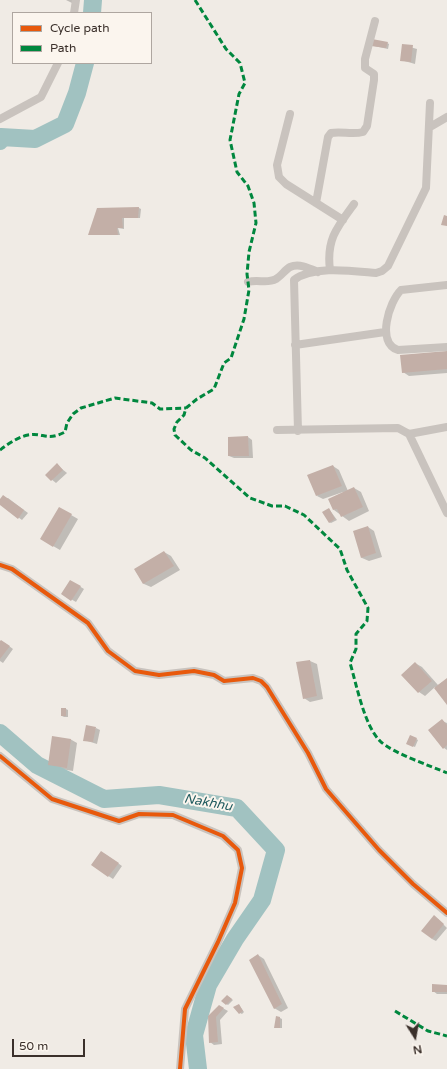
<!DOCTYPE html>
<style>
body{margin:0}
#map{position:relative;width:447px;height:1069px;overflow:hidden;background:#f0ebe5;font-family:"Varela Round",sans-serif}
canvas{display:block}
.legend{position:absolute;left:12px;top:12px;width:140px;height:52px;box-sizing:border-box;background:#fbf5ee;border:1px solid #aea6a0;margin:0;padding:5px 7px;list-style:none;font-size:12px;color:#3b302b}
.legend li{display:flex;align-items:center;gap:8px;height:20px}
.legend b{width:20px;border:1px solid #aea6a0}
.north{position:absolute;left:395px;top:1017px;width:40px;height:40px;-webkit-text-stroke:3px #fbf5ee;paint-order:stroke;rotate:169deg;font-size:11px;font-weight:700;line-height:16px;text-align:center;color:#3b302b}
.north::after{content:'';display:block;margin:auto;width:14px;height:18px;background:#3b302b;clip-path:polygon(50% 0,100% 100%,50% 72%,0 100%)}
.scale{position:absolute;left:12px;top:1039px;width:73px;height:18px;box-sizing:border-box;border:2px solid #3b302b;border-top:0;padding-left:5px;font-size:12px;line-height:14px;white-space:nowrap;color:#3b302b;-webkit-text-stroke:3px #fbf5ee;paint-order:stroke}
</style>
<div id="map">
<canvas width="447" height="1069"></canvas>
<ul class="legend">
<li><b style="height:5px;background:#e8590c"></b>Cycle path</li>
<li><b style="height:5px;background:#00873e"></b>Path</li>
</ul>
<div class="north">N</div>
<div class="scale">50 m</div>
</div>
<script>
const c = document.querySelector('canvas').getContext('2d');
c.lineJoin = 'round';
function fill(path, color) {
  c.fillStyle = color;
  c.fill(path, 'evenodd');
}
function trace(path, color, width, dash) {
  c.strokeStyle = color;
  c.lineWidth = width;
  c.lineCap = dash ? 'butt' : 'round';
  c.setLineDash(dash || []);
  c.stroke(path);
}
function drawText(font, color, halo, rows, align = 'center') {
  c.font = font + ' "Varela Round",sans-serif';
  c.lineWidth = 4;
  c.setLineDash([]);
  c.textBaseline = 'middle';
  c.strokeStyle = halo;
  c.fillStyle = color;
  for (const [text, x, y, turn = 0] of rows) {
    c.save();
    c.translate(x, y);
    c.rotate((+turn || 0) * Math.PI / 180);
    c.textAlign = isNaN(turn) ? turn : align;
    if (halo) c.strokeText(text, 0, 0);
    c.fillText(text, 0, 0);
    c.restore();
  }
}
fill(new Path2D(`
 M66,0H78L76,5Z
 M387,43L389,44L388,49L374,46Z
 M403,45L417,49L415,64L401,60Z
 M139,208L141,209L140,218H124V229L118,228L120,235H89L98,209Z
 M447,352V373L409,376L403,372Z
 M248,437L252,440L253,458H234L229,456V438Z
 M57,465L67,473L56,483L46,475Z
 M333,466L339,470L348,491L354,488L361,492L369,511L349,521L334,510L343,492L323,499L317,496Z
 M8,498L28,513L22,520L0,504V500Z
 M59,508L78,519L60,550L41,539Z
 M329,509L337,520L331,523L329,522Z
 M368,527L374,531L382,557L369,561L362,558Z
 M164,552L171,556L180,570L151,587L144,584L135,570Z
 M71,581L84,589L76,602L62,594Z
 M0,642L5,643L13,649L3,663L0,661Z
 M310,661L317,664L323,699L310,702L304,698Z
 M415,663L422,667L438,685L447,679V703L435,687L425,696L419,692L402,675Z
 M66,709L68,710V717H64L62,716Z
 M442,721L447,723V750L444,748Z
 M96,728L100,730L97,744L84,740Z
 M411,736L418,740L415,747L408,744Z
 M70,739L77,743L73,771L55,768L49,765Z
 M105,854L122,866L113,879L92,865Z
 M438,919L447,928L436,941L432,939Z
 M258,955L264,959L288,1008L281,1012L274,1008Z
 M447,986V994H437L433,991Z
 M229,997L233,1000L228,1005L222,1001Z
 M239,1005L244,1012L242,1014L240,1013Z
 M219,1006L228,1011L220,1020L222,1044L214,1045L210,1042L209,1016Z
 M280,1018L282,1019V1028H277L276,1027Z`), '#0003');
trace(new Path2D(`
 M92,13L93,0
 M0,141L1,137L35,139L65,124L77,93L85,63
 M0,733L37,765L104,799L159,795L237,808L276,850L262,900L235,939L208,985L194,1035L198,1069`), '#a1c2c1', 18);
fill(new Path2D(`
 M372,39L388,42L386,48L371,46Z
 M402,44L413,45L411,62L400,61Z
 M139,207L138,218H122L123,228H117L118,235H88L97,208Z
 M444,215L447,216V226L441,225Z
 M447,351V369L402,373L400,355Z
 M248,436L249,456H228V437Z
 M57,463L63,470L51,481L45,475Z
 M333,465L342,486L316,496L307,475Z
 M354,487L363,507L341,517L337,509L333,510L328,499Z
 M3,495L24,510L18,519L0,505V499Z
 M59,507L72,514L53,547L40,539Z
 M329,508L335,519L329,523L322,512Z
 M368,526L376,553L361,558L353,531Z
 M164,551L174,566L143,584L134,569Z
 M70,580L81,586L71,601L61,594Z
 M1,640L10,646L0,659V641Z
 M310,660L317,696L303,699L296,662Z
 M415,662L432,681L418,693L401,675Z
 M447,678V705L434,688Z
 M61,708H66V716H61Z
 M442,719L447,725V745L443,749L428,730Z
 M86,725L96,727L93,742L83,741Z
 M410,735L417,738L413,747L406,744Z
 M52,736L71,739L67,768L48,765Z
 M101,851L119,863L108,877L91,865Z
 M434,915L444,924L432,939L421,931Z
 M258,954L282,1004L274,1009L249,960Z
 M432,984L447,985V992H432Z
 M227,995L232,999L226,1005L221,1001Z
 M239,1004L243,1011L239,1014L233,1007Z
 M219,1005L224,1008L216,1017L218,1042L209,1043L208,1016Z
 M276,1016L280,1017V1028H274Z`), '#c3afa7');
trace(new Path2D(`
 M74,13L76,0
 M290,114L277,165L279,177L286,184L343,220
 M0,119L41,97L58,63
 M430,127L447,117
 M316,203L328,137L331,133C342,131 352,135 363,132L367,126L374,80V74L365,68V59L375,21
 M330,270C326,240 337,227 354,204
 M248,282C258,279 267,284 276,279C281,276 285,270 290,267C299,263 309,268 318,272
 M447,285L401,290C389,302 376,343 398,350L447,347
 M295,345L385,332
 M277,430L398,428L409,434L447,513
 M298,431L294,280C313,265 353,271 376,273L382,271L388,266L426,188L430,103
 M409,434L447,427
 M0,565L12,569L88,623L108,651L135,671L159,675L194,671L214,675L224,681L253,678L261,681L267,687L308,753L326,789L379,850L413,884L447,913
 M0,756L52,799L119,821L139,814L173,815L223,836L238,850L242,868L235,903L218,942L185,1009L180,1069`), '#c9c3be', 8);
trace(new Path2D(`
 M195,0L226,49L240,63L245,83L239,94L230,140L237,172L248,186L254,203L256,223L249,252L247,274L249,290L244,319L231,358L224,363L214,389L197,399L186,408L184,415L177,422L174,429L175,435L191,450L205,458L250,498L272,506H285L304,515L340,549L347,570L368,608L367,621L356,634V649L350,663C357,686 364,725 380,741C392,753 431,766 447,773
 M0,450C8,444 18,437 28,435C44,432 46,442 65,432L67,423L73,414L81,408L115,398L152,403L160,409L186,408
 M395,1011L428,1031L447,1036`), '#00873e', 3, [6, 3]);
trace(new Path2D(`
 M0,565L12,569L88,623L108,651L135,671L159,675L194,671L214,675L224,681L253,678L261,681L267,687L308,753L326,789L379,850L413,884L447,913
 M0,756L52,799L119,821L139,814L173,815L223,836L238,850L242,868L235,903L218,942L185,1009L180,1069`), '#e8590c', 4);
drawText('italic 13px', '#1f5a5e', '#fbf5ee', [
 ["Nakhhu",208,803,10]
]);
</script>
